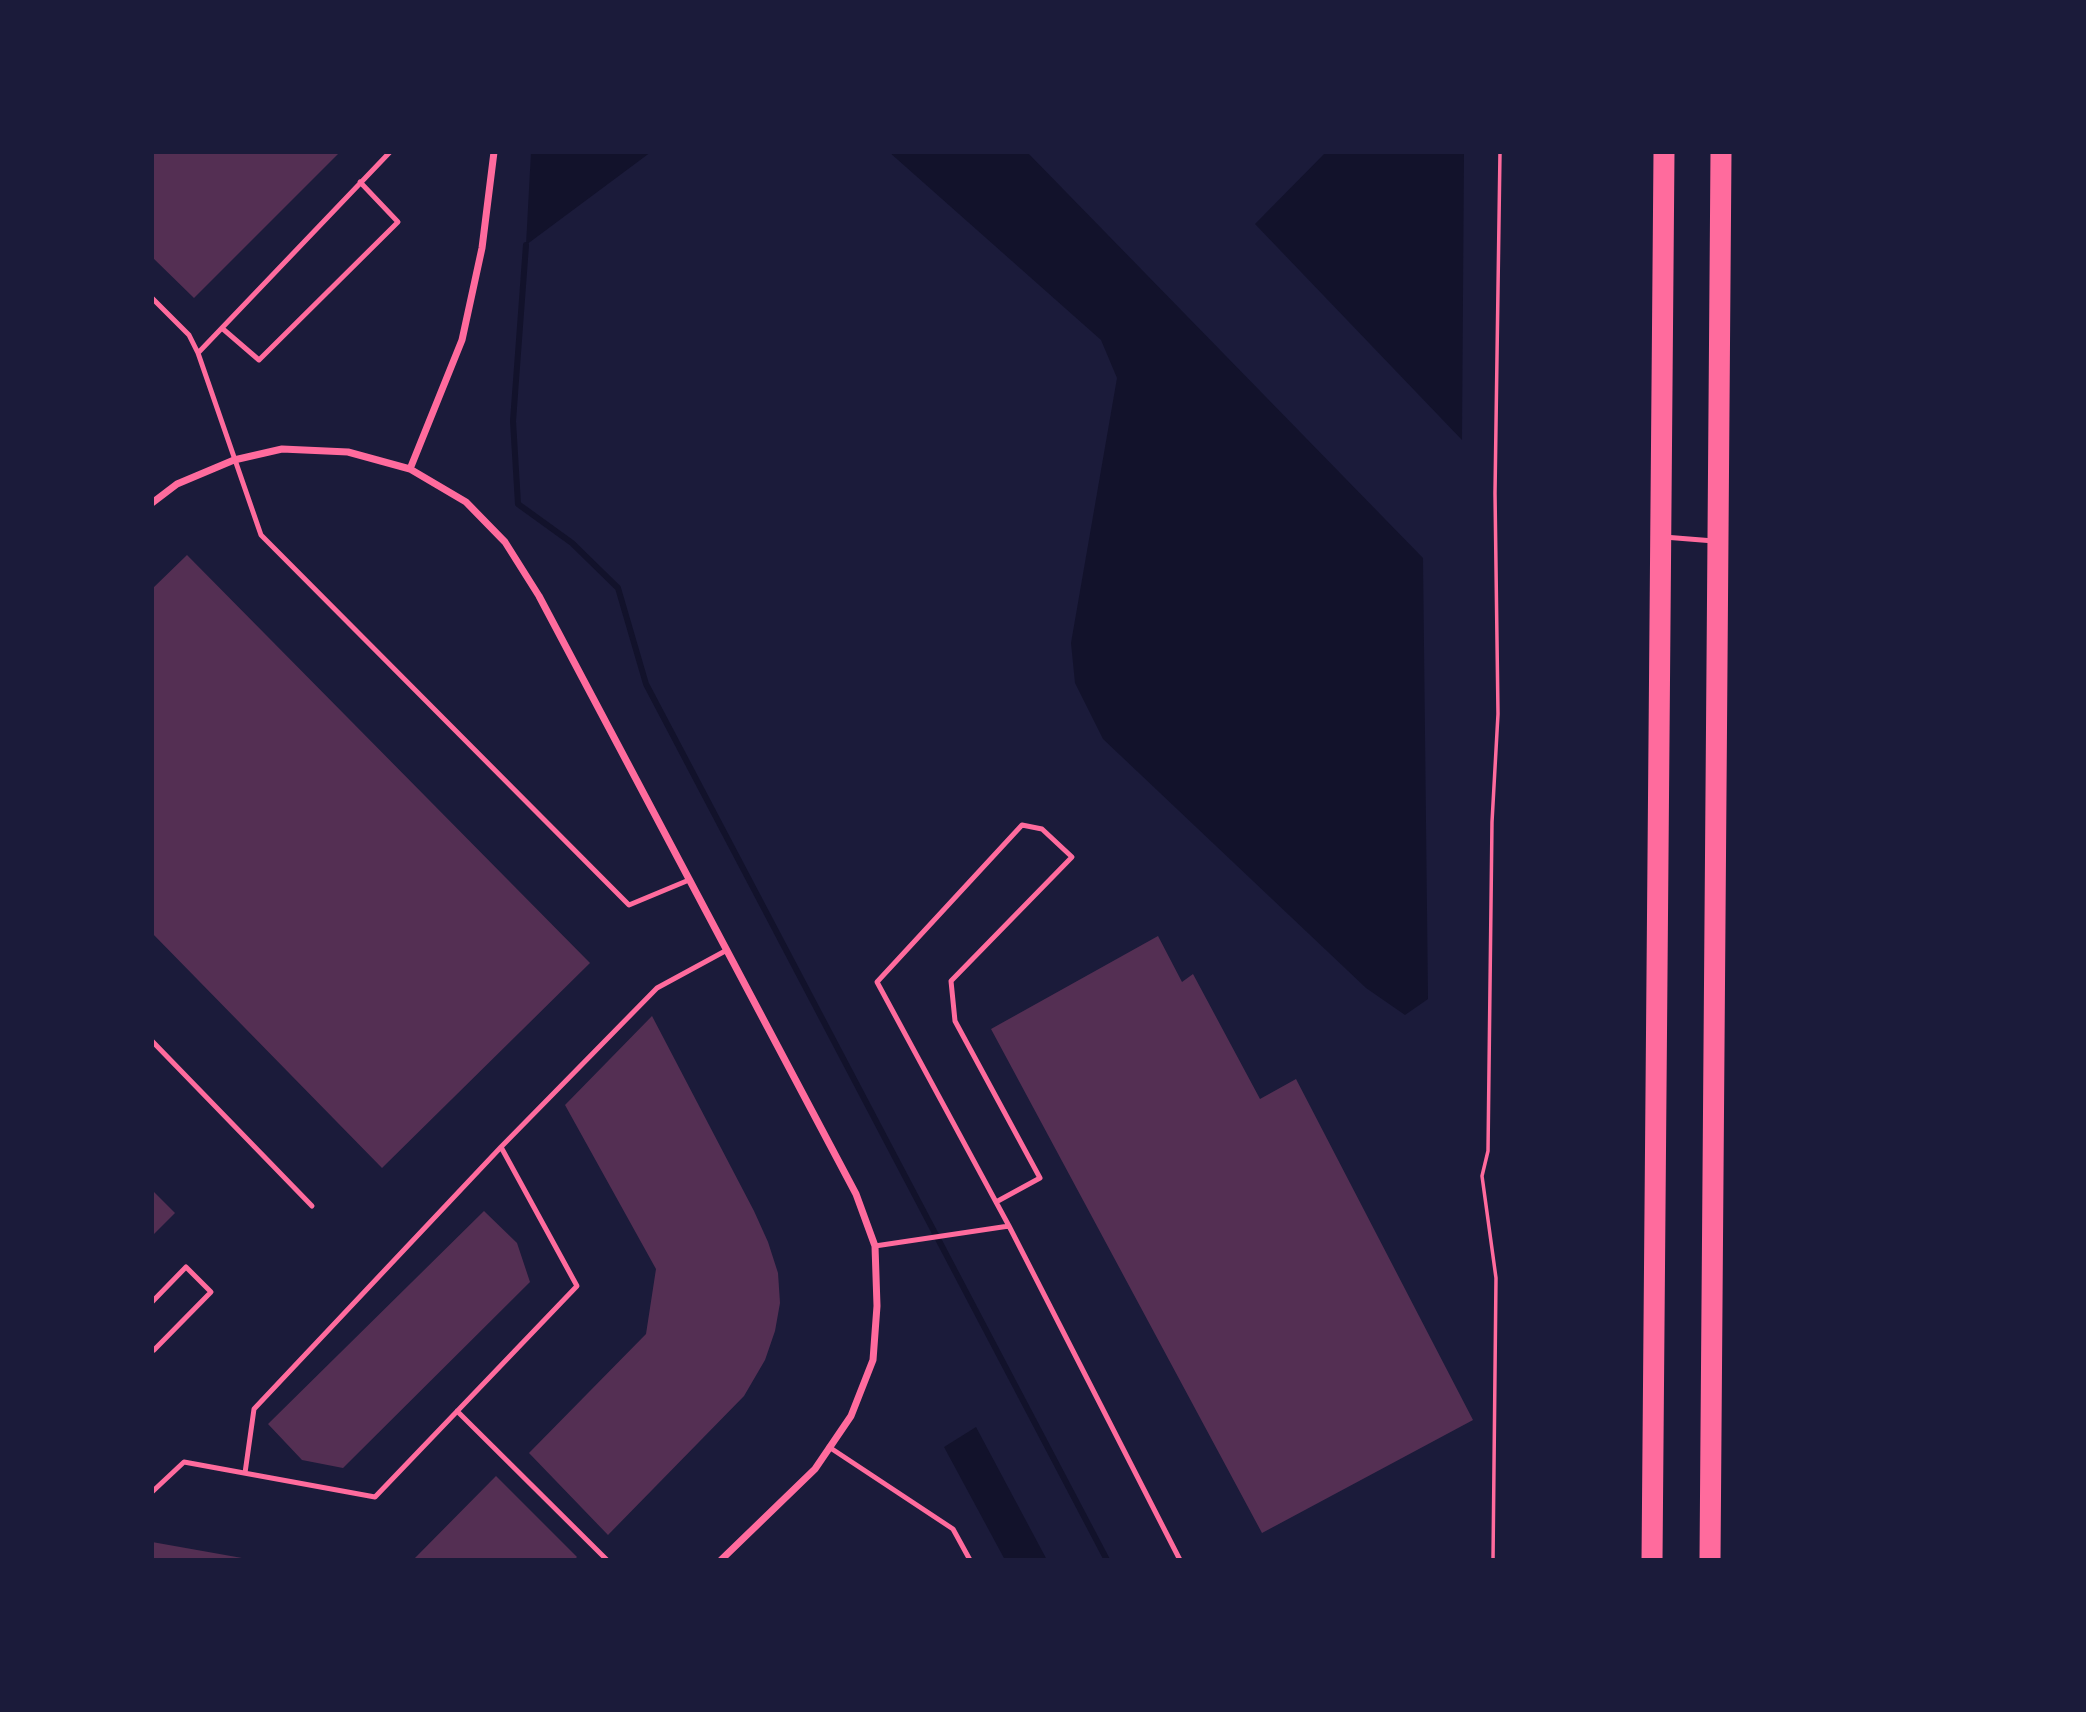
<!DOCTYPE html>
<style>
body{margin:0}
#map{position:relative;width:2086px;height:1712px;overflow:hidden;background:#1b1b3a;font-family:"Fira Sans Condensed",sans-serif}
canvas{display:block}
.frame{position:absolute;inset:0;border:154px solid #1b1b3a;pointer-events:none}
</style>
<div id="map">
<canvas width="2086" height="1712"></canvas>
<div class="frame"></div>
</div>
<script>
const c = document.querySelector('canvas').getContext('2d');
c.lineJoin = 'round';
function fill(path, color) {
  c.fillStyle = color;
  c.fill(path, 'evenodd');
}
function trace(path, color, width, dash) {
  c.strokeStyle = color;
  c.lineWidth = width;
  c.lineCap = dash ? 'butt' : 'round';
  c.setLineDash(dash || []);
  c.stroke(path);
}
fill(new Path2D(`
 M531,152H651L526,245Z
 M889,152H1027L1423,558L1428,999L1405,1015L1366,988L1103,739L1075,683L1071,643L1117,378L1101,340Z
 M1326,152H1464L1462,440L1255,224Z
 M976,1427L1047,1560H1005L944,1447Z`), '#12122b');
trace(new Path2D(`
 M526,245L513,421L518,504L572,543L618,588L646,684L1107,1560`), '#12122b', 6);
fill(new Path2D(`
 M152,152H340L194,298L152,257Z
 M187,555L590,963L382,1168L152,933V589Z
 M1158,936L1182,982L1193,974L1260,1099L1296,1079L1473,1420L1262,1533L991,1029Z
 M652,1016L754,1211L768,1242L778,1273L780,1303L775,1331L765,1360L744,1396L608,1535L529,1453L646,1334L656,1269L565,1105Z
 M152,1190L175,1213L152,1236Z
 M484,1211L517,1243L530,1282L343,1468L302,1460L268,1424Z
 M496,1476L577,1557L574,1560H413Z
 M152,1542L242,1558L241,1560H152Z`), '#542f53');
trace(new Path2D(`
 M1493,1560L1496,1278L1482,1176L1488,1151L1492,822L1498,714L1495,493L1500,152`), '#ff6b9d', 3.5);
trace(new Path2D(`
 M152,298L189,335L198,353L261,535L629,905L689,880
 M223,329L259,360L398,222L360,182
 M198,353L390,152
 M1664,537L1714,541
 M152,1041L312,1206
 M996,1202L1040,1178L955,1021L951,981L1072,857L1042,829L1022,825L877,982L996,1202L1009,1226
 M875,1246L1009,1226L1180,1560
 M152,1302L186,1267L211,1292L154,1350L152,1348
 M457,1411L607,1560
 M829,1447L953,1529L970,1560
 M245,1473L254,1409L501,1147
 M152,1492L184,1462L375,1497L577,1286L501,1147L657,988L727,950`), '#ff6b9d', 5);
trace(new Path2D(`
 M410,469L462,340L482,248L494,152
 M152,503L177,484L234,460L282,449L348,452L410,469L466,502L505,542L539,596L856,1194L875,1246L877,1306L873,1360L851,1416L815,1469L721,1560`), '#ff6b9d', 7);
trace(new Path2D(`
 M1652,1560L1664,152
 M1710,1560L1721,152`), '#ff6b9d', 21);
</script>
